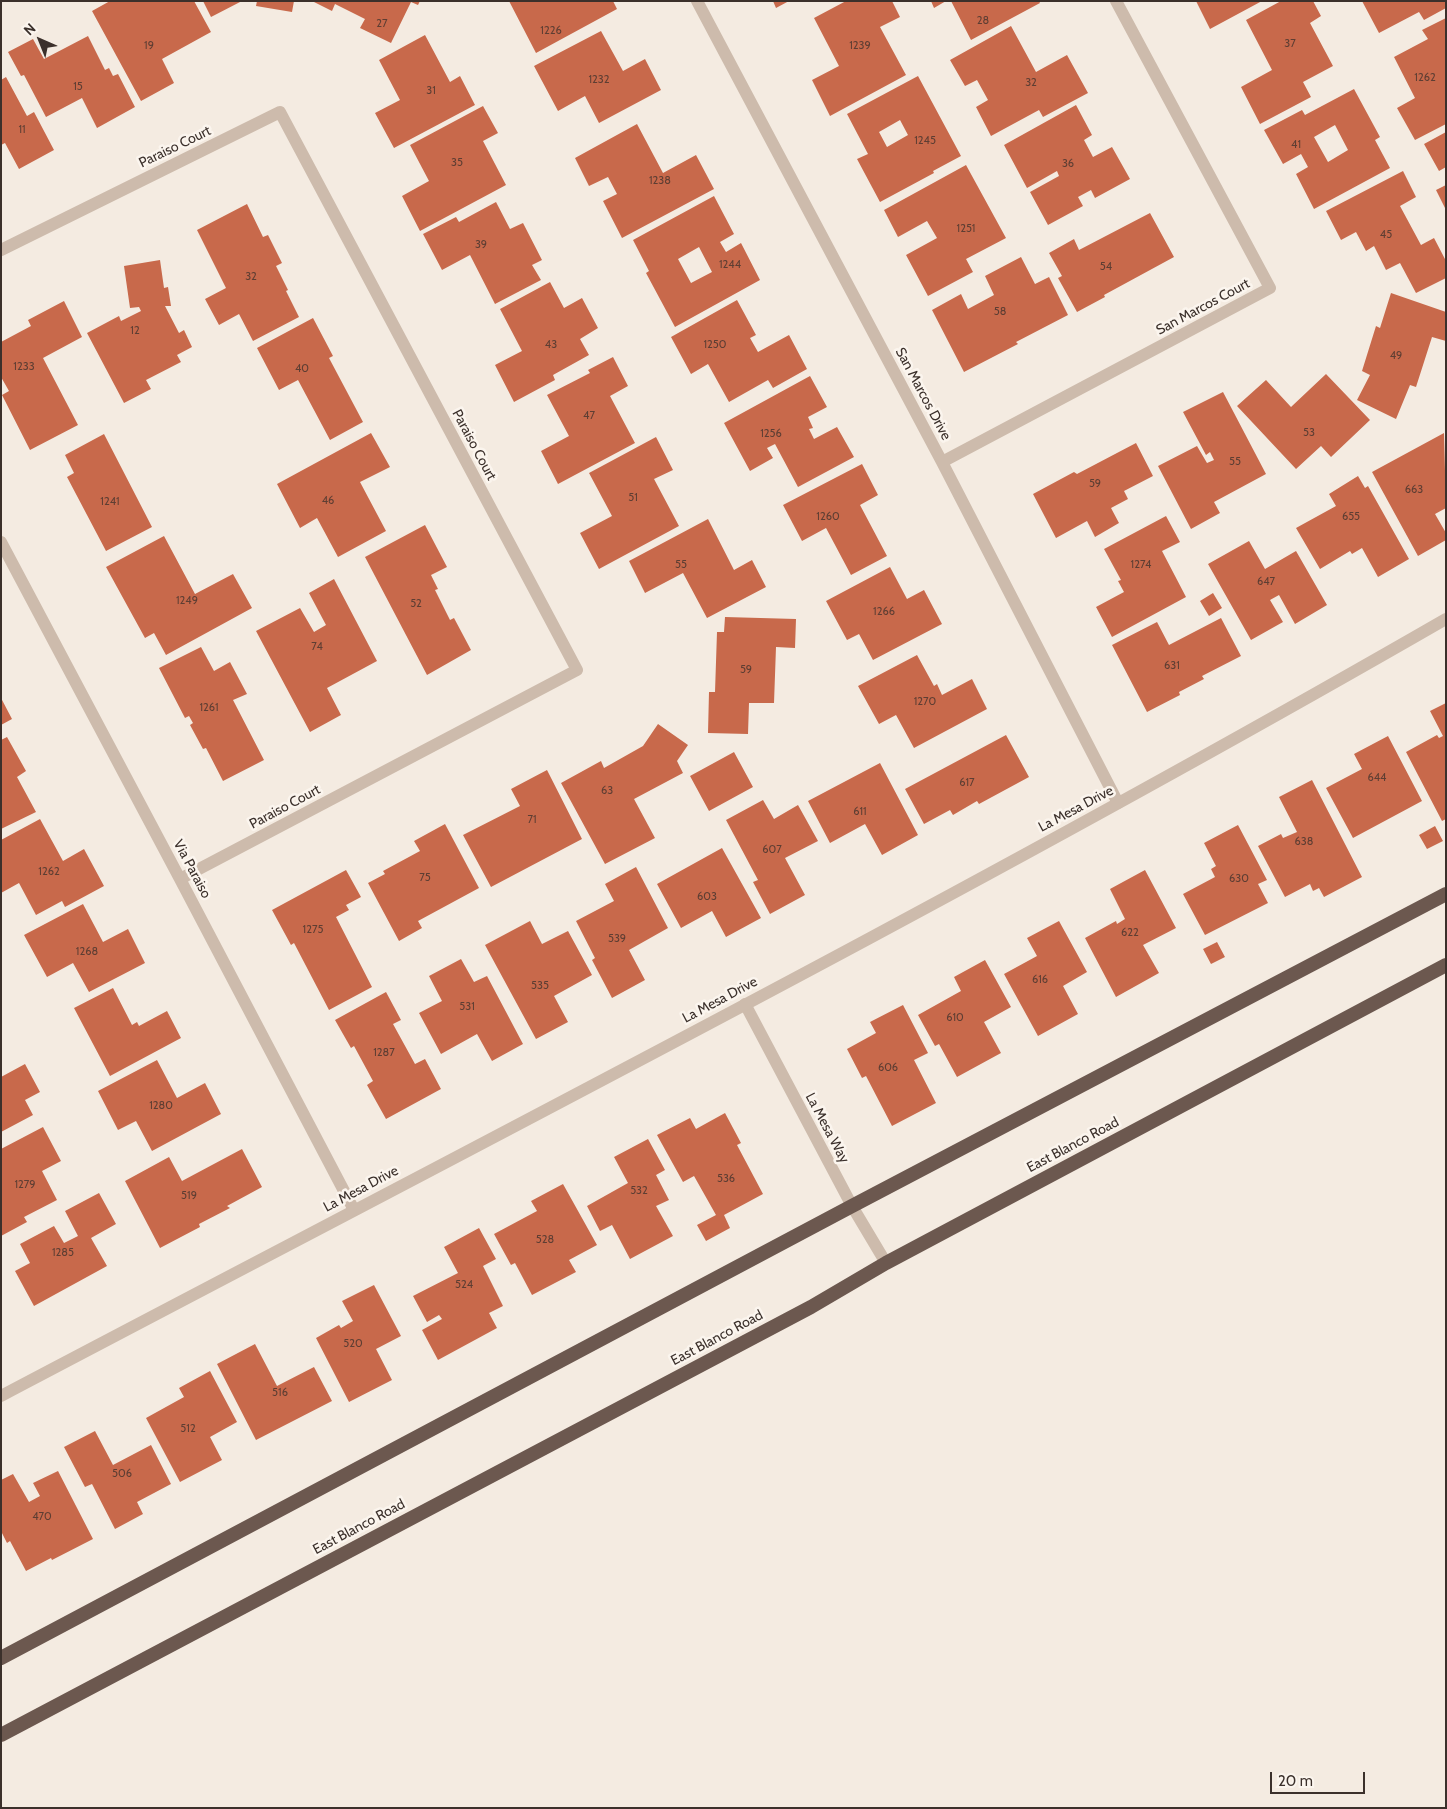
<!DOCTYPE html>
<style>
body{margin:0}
#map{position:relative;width:1447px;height:1809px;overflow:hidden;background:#f4ebe1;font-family:Cabin,sans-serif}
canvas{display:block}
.frame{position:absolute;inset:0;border:2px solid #3b302b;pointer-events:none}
.north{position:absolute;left:15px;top:15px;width:50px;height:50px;-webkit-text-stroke:4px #fbf5ee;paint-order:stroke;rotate:316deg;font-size:14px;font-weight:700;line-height:20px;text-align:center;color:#3b302b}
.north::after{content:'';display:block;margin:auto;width:18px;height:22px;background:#3b302b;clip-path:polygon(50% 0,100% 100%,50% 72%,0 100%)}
.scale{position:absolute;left:1270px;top:1772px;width:95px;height:22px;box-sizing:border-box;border:2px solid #3b302b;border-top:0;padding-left:6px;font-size:15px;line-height:18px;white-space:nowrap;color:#3b302b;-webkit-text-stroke:4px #fbf5ee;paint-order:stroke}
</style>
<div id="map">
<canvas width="1447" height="1809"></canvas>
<div class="frame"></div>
<div class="north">N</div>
<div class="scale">20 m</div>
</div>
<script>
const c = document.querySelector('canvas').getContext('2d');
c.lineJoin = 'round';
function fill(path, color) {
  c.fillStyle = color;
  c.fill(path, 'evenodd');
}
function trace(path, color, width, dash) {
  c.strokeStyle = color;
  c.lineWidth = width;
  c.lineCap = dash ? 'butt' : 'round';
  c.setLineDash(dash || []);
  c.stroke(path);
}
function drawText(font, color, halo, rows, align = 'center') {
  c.font = font + ' Cabin,sans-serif';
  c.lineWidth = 5;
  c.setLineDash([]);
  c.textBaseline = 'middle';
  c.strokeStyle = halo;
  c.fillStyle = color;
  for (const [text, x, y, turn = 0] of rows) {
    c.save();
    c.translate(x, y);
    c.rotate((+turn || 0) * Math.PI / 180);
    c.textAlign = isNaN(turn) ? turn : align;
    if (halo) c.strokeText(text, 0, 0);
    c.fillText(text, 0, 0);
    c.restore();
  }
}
fill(new Path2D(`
 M110,1H194L211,32L162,59L174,83L141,101L92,11Z
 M203,1H242L211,17Z
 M257,1H294L292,12L256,6Z
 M312,1H420L418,5L411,2L391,43L360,28L365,19L335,4L332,11Z
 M509,1H613L617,9L536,53Z
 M773,1H789L776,8Z
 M846,1H892L900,17L880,27L906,75L830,116L812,80L839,66L814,18Z
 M931,1H946L934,8Z
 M951,1H1039L1040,3L971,40Z
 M1196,1H1262L1210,29Z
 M1281,1H1313L1321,16L1310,23L1333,66L1303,82L1311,97L1260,124L1241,87L1272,70L1246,20Z
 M1362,1H1446V8L1424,20L1419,12L1379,33Z
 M1446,18V124L1415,140L1397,108L1415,98L1394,57L1428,39L1422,30Z
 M1011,26L1036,72L1067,55L1088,93L1043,117L1039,110L991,136L976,107L988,100L977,80L965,86L950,60Z
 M601,31L623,71L645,59L661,90L599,123L585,96L558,111L534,66Z
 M425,35L450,82L460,76L475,105L394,148L375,113L400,100L379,60Z
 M88,36L105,70L109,68L113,76L118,74L135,107L97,128L82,98L46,117L24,75L21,76L8,52L33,39L44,59Z
 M918,76L961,156L933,171L934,173L880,202L857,159L868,154L847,114ZM900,120L908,135L887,147L879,132Z
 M6,77L27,116L34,112L54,150L19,169L5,143L1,145V80Z
 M1354,89L1380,137L1375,140L1390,168L1314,209L1296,174L1308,167L1301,154L1283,164L1264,130L1302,110L1305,115ZM1335,125L1348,150L1328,162L1314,137Z
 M1076,105L1092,135L1084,140L1093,157L1112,147L1130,179L1095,198L1091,190L1078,197L1083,206L1048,225L1030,192L1059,176L1057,171L1027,188L1004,145Z
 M483,106L498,133L483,141L506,185L420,231L402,196L429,181L410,145Z
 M637,124L663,173L696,155L714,189L622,238L603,201L617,194L608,177L589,186L575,158Z
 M1446,132V167L1439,171L1424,144Z
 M966,165L1006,238L966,259L973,272L928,296L906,255L937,238L927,221L898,237L884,210Z
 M1403,171L1416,197L1400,206L1421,245L1434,238L1446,261V278L1416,293L1400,263L1386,270L1374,246L1366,251L1356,232L1341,240L1326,211Z
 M1446,185V210L1436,190Z
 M714,196L734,234L720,242L726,252L741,243L760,280L675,327L646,273L649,271L633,240ZM699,247L712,272L691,283L678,259Z
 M496,202L510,229L523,223L542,260L532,265L541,280L495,304L470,255L442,270L423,234L456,217L459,222Z
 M247,204L263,237L268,235L282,263L276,266L288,290L286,291L299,317L253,341L239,314L219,325L205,299L226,288L197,230Z
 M1150,213L1174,257L1104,295L1105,297L1077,312L1058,278L1062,276L1049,253L1074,239L1079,250Z
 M1021,257L1035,284L1049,277L1068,315L1016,342L1018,344L964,372L932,310L961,294L968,309L994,295L985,276Z
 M160,260L164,288L168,287L171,306H165L179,333L184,330L192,347L177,355L181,362L146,380L151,389L124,403L87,333L119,316L121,321L141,311L139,307L130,308L124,266Z
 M550,282L564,308L582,298L598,328L580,339L589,355L553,375L555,380L514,402L495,365L522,351L500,309Z
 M1391,293L1446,312V341L1432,337L1416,387L1410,385L1396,419L1357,400L1370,375L1362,371L1376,326L1380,328Z
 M737,300L756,335L750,338L758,352L789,335L807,369L773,388L768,380L729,402L708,364L691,374L671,337Z
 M64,301L82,337L43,358L78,425L30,450L2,395L9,391L1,377V342L31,326L28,320Z
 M313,318L333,356L329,358L363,422L330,440L298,380L279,390L257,348Z
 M613,357L628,386L610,396L635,443L558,484L541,451L569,436L547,395L590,373L588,370Z
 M1326,374L1370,420L1331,457L1321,446L1296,469L1237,406L1266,380L1291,407Z
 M810,376L827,407L808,417L813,428L809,429L814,439L837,427L854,457L798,487L775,444L767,448L773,458L750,471L724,423Z
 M1223,392L1266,474L1214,502L1220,513L1191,529L1158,466L1197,446L1207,463L1214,460L1210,452L1206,455L1183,412Z
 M371,433L390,467L360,482L386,531L338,557L317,518L300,528L277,484Z
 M1444,433L1446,508L1435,514L1446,533V540L1418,556L1372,472Z
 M104,434L152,527L106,551L67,477L74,473L65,455Z
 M656,437L673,470L654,479L679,526L599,569L580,533L612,516L589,473Z
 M1136,443L1153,476L1124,491L1128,499L1111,508L1119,523L1095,537L1087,521L1056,538L1033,494L1074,472L1077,474Z
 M862,464L878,495L860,505L887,556L851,575L826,528L802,541L783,505Z
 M1358,476L1365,488L1368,486L1409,559L1378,577L1362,548L1352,554L1350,551L1320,569L1296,528L1336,506L1329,494Z
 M1166,516L1180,542L1162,551L1186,597L1112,637L1096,607L1124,592L1118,581L1121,580L1104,549Z
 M708,519L734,570L752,560L766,587L707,618L683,573L645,593L629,561Z
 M425,525L447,567L431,575L438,589L435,590L450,620L454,618L471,650L427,675L365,557Z
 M164,536L195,594L233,574L252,608L166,655L154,633L145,638L106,567Z
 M1249,541L1265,569L1296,551L1327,605L1295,624L1279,595L1270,600L1283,622L1251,640L1208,564Z
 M890,567L907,599L924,590L942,624L873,660L859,634L847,640L826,601Z
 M334,579L377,661L327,688L341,715L310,732L256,631L300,608L314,632L326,625L309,593Z
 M1213,593L1222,608L1209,616L1200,601Z
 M725,617L796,619L795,648L776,647L774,703H749L748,734L708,733L709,692H715L717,632H724Z
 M1221,618L1241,656L1202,676L1204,679L1179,692L1180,695L1147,712L1112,645L1157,622L1169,645Z
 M201,647L214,671L230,662L247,694L233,700L264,760L223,781L206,748L203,749L190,725L193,723L189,716L185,718L159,668Z
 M917,655L934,686L937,684L942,695L972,679L987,709L914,748L896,715L879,724L858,686Z
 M1,698L12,719L1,725Z
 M1446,703V819L1442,821L1406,752L1437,735L1439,738L1443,736L1430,711Z
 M658,724L688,745L677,761L683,773L634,799L655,838L605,864L561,783L601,761L604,768L643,746Z
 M1006,735L1029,777L979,804L977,801L953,815L950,810L924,824L905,789Z
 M1388,736L1422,801L1353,838L1326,788L1362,769L1354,754Z
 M7,737L26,771L17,777L36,812L1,829V740Z
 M734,752L753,787L709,811L690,776Z
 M880,763L918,835L882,855L865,824L830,843L808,801Z
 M547,770L582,839L491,887L463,835L520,806L511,789Z
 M1312,780L1362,877L1324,897L1319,888L1313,891L1310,884L1285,897L1258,846L1281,834L1283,838L1297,832L1279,797Z
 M763,800L774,819L798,805L818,841L785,858L805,895L770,914L753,882L758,880L726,820Z
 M40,819L63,861L84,849L104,886L65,907L62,901L36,915L19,883L1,893V840Z
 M445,824L479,888L418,921L422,928L399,941L368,883L385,874L383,871L420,851L414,841Z
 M1238,825L1267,880L1258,884L1268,903L1205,935L1183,894L1215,877L1211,869L1216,866L1204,843Z
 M1435,826L1443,841L1427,849L1419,835Z
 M722,848L761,918L726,937L712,911L681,928L657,884Z
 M636,867L668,928L629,950L645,980L612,998L592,960L595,958L576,921L614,901L605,884Z
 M346,870L361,897L346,905L349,910L336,917L372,987L329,1010L294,943L291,945L272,910Z
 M1145,870L1176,928L1143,945L1159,973L1116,997L1085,938L1116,921L1117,924L1125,919L1110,889Z
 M83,904L103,942L128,929L145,963L89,992L73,963L47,977L24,935Z
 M530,921L542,944L568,931L592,975L554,996L568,1022L536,1039L485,945Z
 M1059,921L1087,972L1063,986L1078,1014L1038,1036L1004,974L1037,956L1027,938Z
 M1217,942L1225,957L1211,964L1203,949Z
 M461,959L474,982L487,976L523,1044L492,1061L477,1034L441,1054L419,1013L442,1001L429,976Z
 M985,960L1011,1007L984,1022L1001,1053L957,1077L939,1044L935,1046L918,1015L961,991L954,977Z
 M113,988L132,1025L137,1022L139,1026L167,1011L181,1038L110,1076L74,1008Z
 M386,992L401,1020L393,1024L415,1064L425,1059L441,1089L386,1119L367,1085L373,1081L354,1046L351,1048L335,1020Z
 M903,1005L928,1053L914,1060L936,1103L892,1126L866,1076L862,1078L847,1049L876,1033L870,1022Z
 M157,1060L177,1098L205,1083L221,1114L152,1151L136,1121L118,1130L98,1091Z
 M25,1064L40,1092L25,1100L33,1115L1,1132V1077Z
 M725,1113L741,1143L737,1145L763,1194L724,1215L730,1228L706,1241L697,1225L716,1215L694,1176L683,1182L657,1135L690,1118L696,1129Z
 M43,1127L61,1161L42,1171L57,1200L24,1217L27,1222L1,1236V1149Z
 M648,1139L665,1170L656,1175L669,1200L656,1206L673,1236L630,1259L612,1225L600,1231L587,1206L628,1183L614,1157Z
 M242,1149L262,1187L227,1206L230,1208L199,1224L200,1227L160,1248L125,1181L169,1157L182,1181Z
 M563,1184L597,1245L569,1260L576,1272L532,1295L515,1263L511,1265L494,1234L537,1211L531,1201Z
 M99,1193L116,1224L91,1238L107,1266L34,1306L15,1271L30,1263L20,1244L54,1226L64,1243L78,1236L65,1211Z
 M479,1228L496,1259L483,1266L503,1306L489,1313L497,1328L438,1360L422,1330L442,1319L439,1315L427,1322L413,1296L458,1273L444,1247Z
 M374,1285L401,1336L376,1349L392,1380L349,1402L316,1338L339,1325L341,1328L353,1321L342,1301Z
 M255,1344L277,1386L314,1367L332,1401L256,1440L217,1364Z
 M210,1371L237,1422L210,1437L222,1460L180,1482L146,1418L184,1397L179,1388Z
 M95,1431L113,1465L151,1445L171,1484L137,1502L143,1514L115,1529L92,1484L85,1487L64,1447Z
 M58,1471L93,1539L52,1560L51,1558L26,1571L10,1541L7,1543L1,1531V1480L13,1474L29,1502L40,1496L33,1483Z`), '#c8694b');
trace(new Path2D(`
 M697,1L942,462L1118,803
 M1,250L280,112L577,670L180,879
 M942,462L1270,288L1116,1
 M1,542L180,879L354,1210
 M745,1004L852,1206L886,1263`), '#cdbbac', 12);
trace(new Path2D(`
 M1,1396C485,1141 972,892 1446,619`), '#cdbbac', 12);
trace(new Path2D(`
 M1,1658L852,1206L1446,894
 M1,1735L811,1307L886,1263L1446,965`), '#6c584f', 14);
drawText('11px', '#5e3e33', null, [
 ["28",983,21],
 ["27",382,24],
 ["1226",551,31],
 ["37",1290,44],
 ["19",149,46],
 ["1239",860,46],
 ["1262",1425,78],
 ["1232",599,80],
 ["32",1031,83],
 ["15",78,87],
 ["31",431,91],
 ["11",22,130],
 ["1245",925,141],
 ["41",1296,145],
 ["35",457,163],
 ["36",1068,164],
 ["1238",660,181],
 ["1251",966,229],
 ["45",1386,235],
 ["39",481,245],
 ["1244",730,265],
 ["54",1106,267],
 ["32",251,277],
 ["58",1000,312],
 ["12",135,331],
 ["43",551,345],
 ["1250",715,345],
 ["49",1396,356],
 ["1233",24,367],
 ["40",302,369],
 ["47",589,416],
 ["53",1309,433],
 ["1256",771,434],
 ["55",1235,462],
 ["59",1095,484],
 ["663",1414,490],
 ["51",633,498],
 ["46",328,501],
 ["1241",110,502],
 ["1260",828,517],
 ["655",1351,517],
 ["55",681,565],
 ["1274",1141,565],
 ["647",1266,582],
 ["1249",187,601],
 ["52",416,604],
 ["1266",884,612],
 ["74",317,647],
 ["631",1172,666],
 ["59",746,670],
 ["1270",925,702],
 ["1261",209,708],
 ["644",1377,778],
 ["617",967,783],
 ["63",607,791],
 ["611",860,812],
 ["71",532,820],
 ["638",1304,842],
 ["607",772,850],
 ["1262",49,872],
 ["75",425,878],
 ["630",1239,879],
 ["603",707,897],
 ["1275",313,930],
 ["622",1130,933],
 ["539",617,939],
 ["1268",87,952],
 ["616",1040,980],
 ["535",540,986],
 ["531",467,1007],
 ["610",955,1018],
 ["1287",384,1053],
 ["606",888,1068],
 ["1280",161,1106],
 ["536",726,1179],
 ["1279",25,1185],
 ["532",639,1191],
 ["519",189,1196],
 ["528",545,1240],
 ["1285",63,1253],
 ["524",464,1285],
 ["520",353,1344],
 ["516",280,1393],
 ["512",188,1429],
 ["506",122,1474],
 ["470",42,1517]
]);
drawText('14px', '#3b302b', '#fbf5ee', [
 ["Paraiso Court",175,147,-26],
 ["San Marcos Court",1203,307,-28],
 ["San Marcos Drive",923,394,62],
 ["Paraiso Court",474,445,62],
 ["Paraiso Court",285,807,-28],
 ["La Mesa Drive",1076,809,-28],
 ["Via Paraiso",192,869,62],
 ["La Mesa Drive",720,1000,-28],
 ["La Mesa Way",827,1128,62],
 ["East Blanco Road",1073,1145,-28],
 ["La Mesa Drive",361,1189,-28],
 ["East Blanco Road",717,1338,-28],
 ["East Blanco Road",359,1527,-28]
]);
</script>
